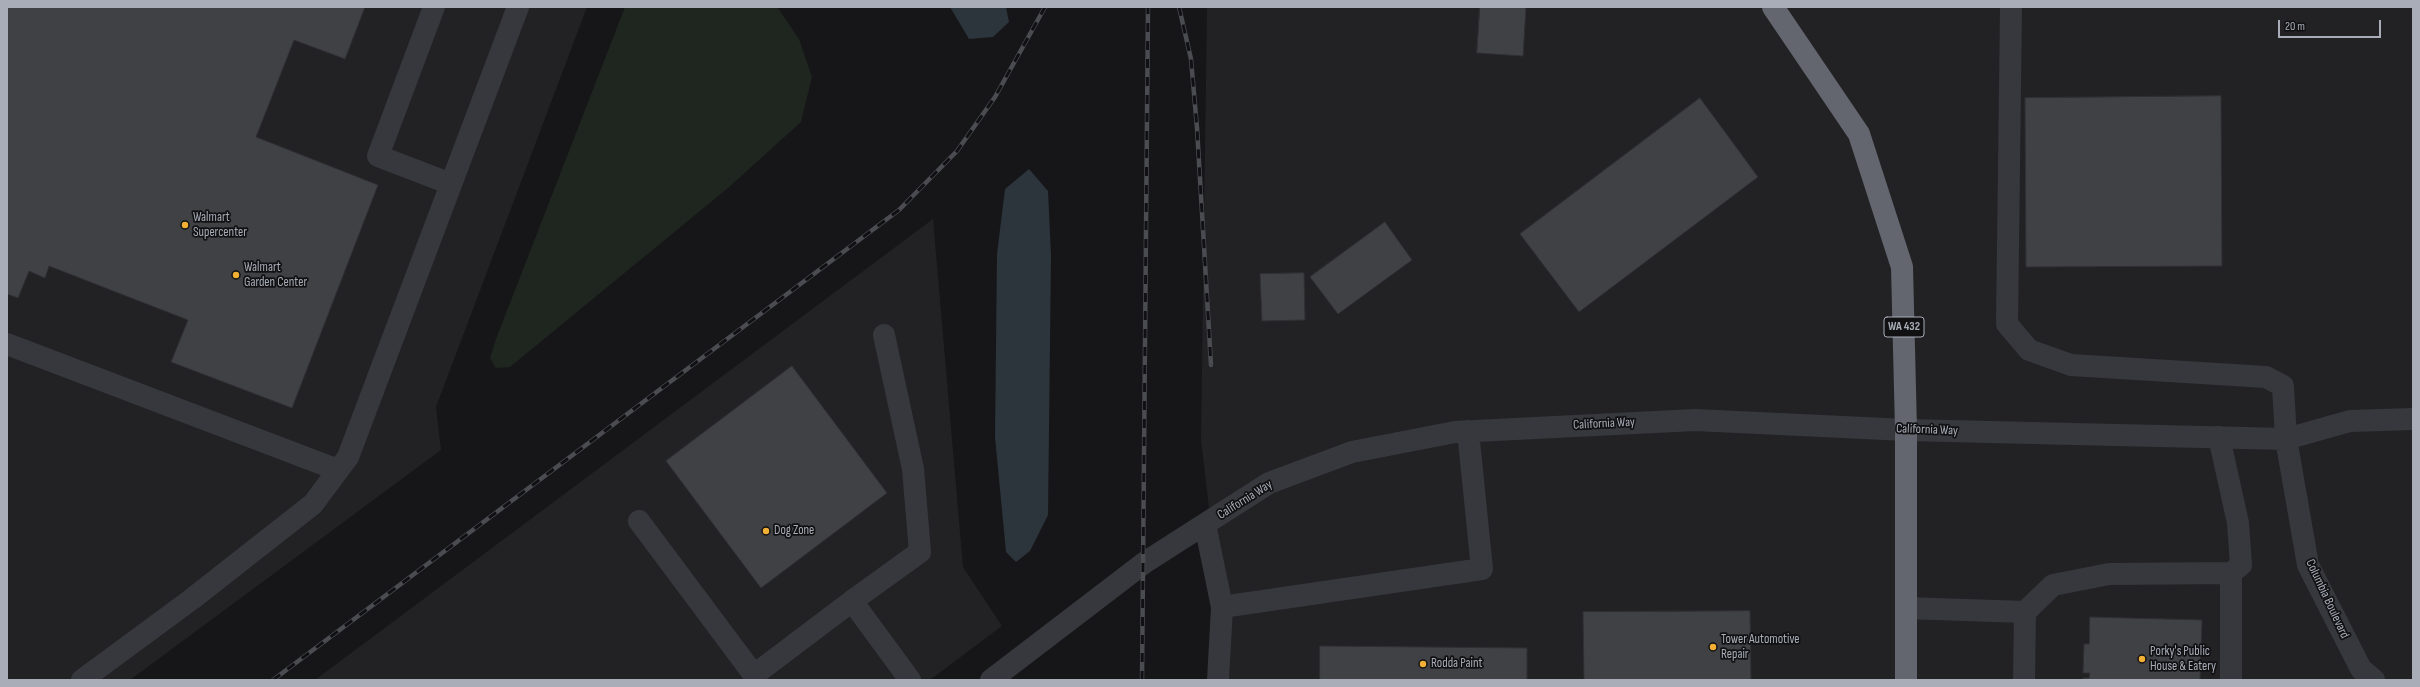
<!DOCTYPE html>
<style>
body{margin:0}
#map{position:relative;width:2420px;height:687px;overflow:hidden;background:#161618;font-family:"Sofia Sans Condensed",sans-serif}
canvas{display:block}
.frame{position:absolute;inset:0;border:8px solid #a8adb8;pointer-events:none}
.scale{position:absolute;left:2278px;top:20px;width:103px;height:18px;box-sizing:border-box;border:2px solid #a8adb8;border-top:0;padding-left:5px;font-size:12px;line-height:14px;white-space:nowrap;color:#a8adb8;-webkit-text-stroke:3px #111113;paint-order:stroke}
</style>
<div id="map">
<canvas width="2420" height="687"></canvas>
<div class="frame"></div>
<div class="scale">20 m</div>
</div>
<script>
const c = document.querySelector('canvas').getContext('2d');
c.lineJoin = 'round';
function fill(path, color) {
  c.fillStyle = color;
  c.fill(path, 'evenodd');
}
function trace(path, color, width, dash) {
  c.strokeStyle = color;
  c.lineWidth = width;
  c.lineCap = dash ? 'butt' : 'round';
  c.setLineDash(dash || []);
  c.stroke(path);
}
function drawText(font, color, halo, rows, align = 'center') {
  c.font = font + ' "Sofia Sans Condensed",sans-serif';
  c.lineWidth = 3.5;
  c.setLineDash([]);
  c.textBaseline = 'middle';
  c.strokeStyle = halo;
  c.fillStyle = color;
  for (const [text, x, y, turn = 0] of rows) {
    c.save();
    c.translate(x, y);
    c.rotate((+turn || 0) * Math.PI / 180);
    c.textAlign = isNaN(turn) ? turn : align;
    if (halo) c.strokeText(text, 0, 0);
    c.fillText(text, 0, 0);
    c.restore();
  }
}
fill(new Path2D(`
 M7,7H587L436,407L441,450L130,680H7Z
 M1207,7H2413V680H1220V601L1201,440Z
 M933,219L963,567L1002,626L930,680H315Z`), '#222225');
fill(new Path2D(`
 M625,7H777L799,39L812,77L801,122L728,188L510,367L496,368L490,358L496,339Z`), '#1e261f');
fill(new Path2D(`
 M950,7H1006L1009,22L993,37L969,39Z
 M1029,169L1048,191L1051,255L1048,515L1030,551L1016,562L1006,552L995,437L997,254L1005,189Z`), '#2c353c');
const building = new Path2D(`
 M7,7H365L345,59L294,40L256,137L378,185L292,408L171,362L188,320L49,266L45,278L29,271L18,298L7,294Z
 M1480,7H1526L1523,56L1477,53Z
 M2221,96L2222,266L2026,267L2025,98Z
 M1700,98L1758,177L1579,312L1520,234Z
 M1385,222L1412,260L1338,314L1310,277Z
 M1304,273L1305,320L1262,321L1260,274Z
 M792,366L887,493L761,588L666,461Z
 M1750,611L1751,680H1584L1583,612Z
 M2090,617L2202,620L2200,680H2082L2083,678H2089L2090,673H2083L2084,644H2089Z
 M1320,646L1527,648V680H1320Z`);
fill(building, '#404145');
trace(building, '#303034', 1);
trace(new Path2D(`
 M434,7L378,156L451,184
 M2011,7L2007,324L2029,350L2071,365L2266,377L2283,386L2286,439L2308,565L2361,669L2374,680
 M7,344L338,470
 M639,521L754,675L852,601L910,680
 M1205,524L1222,607L1218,680
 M852,601L920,552L913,469L884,335
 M1222,607L1482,569L1468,431
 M1906,608L2025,612L2024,680
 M2025,612L2053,585L2109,574L2231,573L2241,565L2238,523L2219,437
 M82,680L192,599L313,504L348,457L518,7
 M991,680L1144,563L1269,483L1352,452L1455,432L1695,420L1906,430L2286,439L2350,421L2413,419
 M2231,680V573`), '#37383d', 22);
trace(new Path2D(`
 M1773,7L1859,134L1902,267L1906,430V680`), '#63666e', 22);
const rail = new Path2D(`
 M1179,7L1191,59L1197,128L1211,365
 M273,680L899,210L957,151L995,97L1045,7
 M1142,680L1148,7`);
trace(rail, '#4a4c52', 4.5);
trace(rail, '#111113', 3, [9]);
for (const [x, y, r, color] of [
 [185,225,4,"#f2b134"],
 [236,275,4,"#f2b134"],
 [766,531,4,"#f2b134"],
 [1713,647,4,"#f2b134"],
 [2142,659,4,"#f2b134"],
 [1423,664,4,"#f2b134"]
]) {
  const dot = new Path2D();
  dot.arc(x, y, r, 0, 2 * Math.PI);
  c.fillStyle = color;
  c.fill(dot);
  trace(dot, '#111113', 1.5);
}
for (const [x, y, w] of [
 [1904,327,40]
]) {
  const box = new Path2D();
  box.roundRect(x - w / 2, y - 10, w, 20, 3);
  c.fillStyle = '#111113';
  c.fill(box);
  trace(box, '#a8adb8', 1);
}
drawText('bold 12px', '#a8adb8', null, [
 ["WA 432",1904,327]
]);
drawText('13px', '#a8adb8', '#111113', [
 ["Walmart",193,218],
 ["Supercenter",193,233],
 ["Walmart",244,268],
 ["Garden Center",244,283],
 ["Dog Zone",774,531],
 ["Tower Automotive",1721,640],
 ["Repair",1721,655],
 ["Porky's Public",2150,652],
 ["House & Eatery",2150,667],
 ["Rodda Paint",1431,664]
], 'left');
drawText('13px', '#a8adb8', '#111113', [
 ["California Way",1604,424,-3],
 ["California Way",1927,430,2],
 ["California Way",1245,500,-32],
 ["Columbia Boulevard",2327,599,65]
]);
</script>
